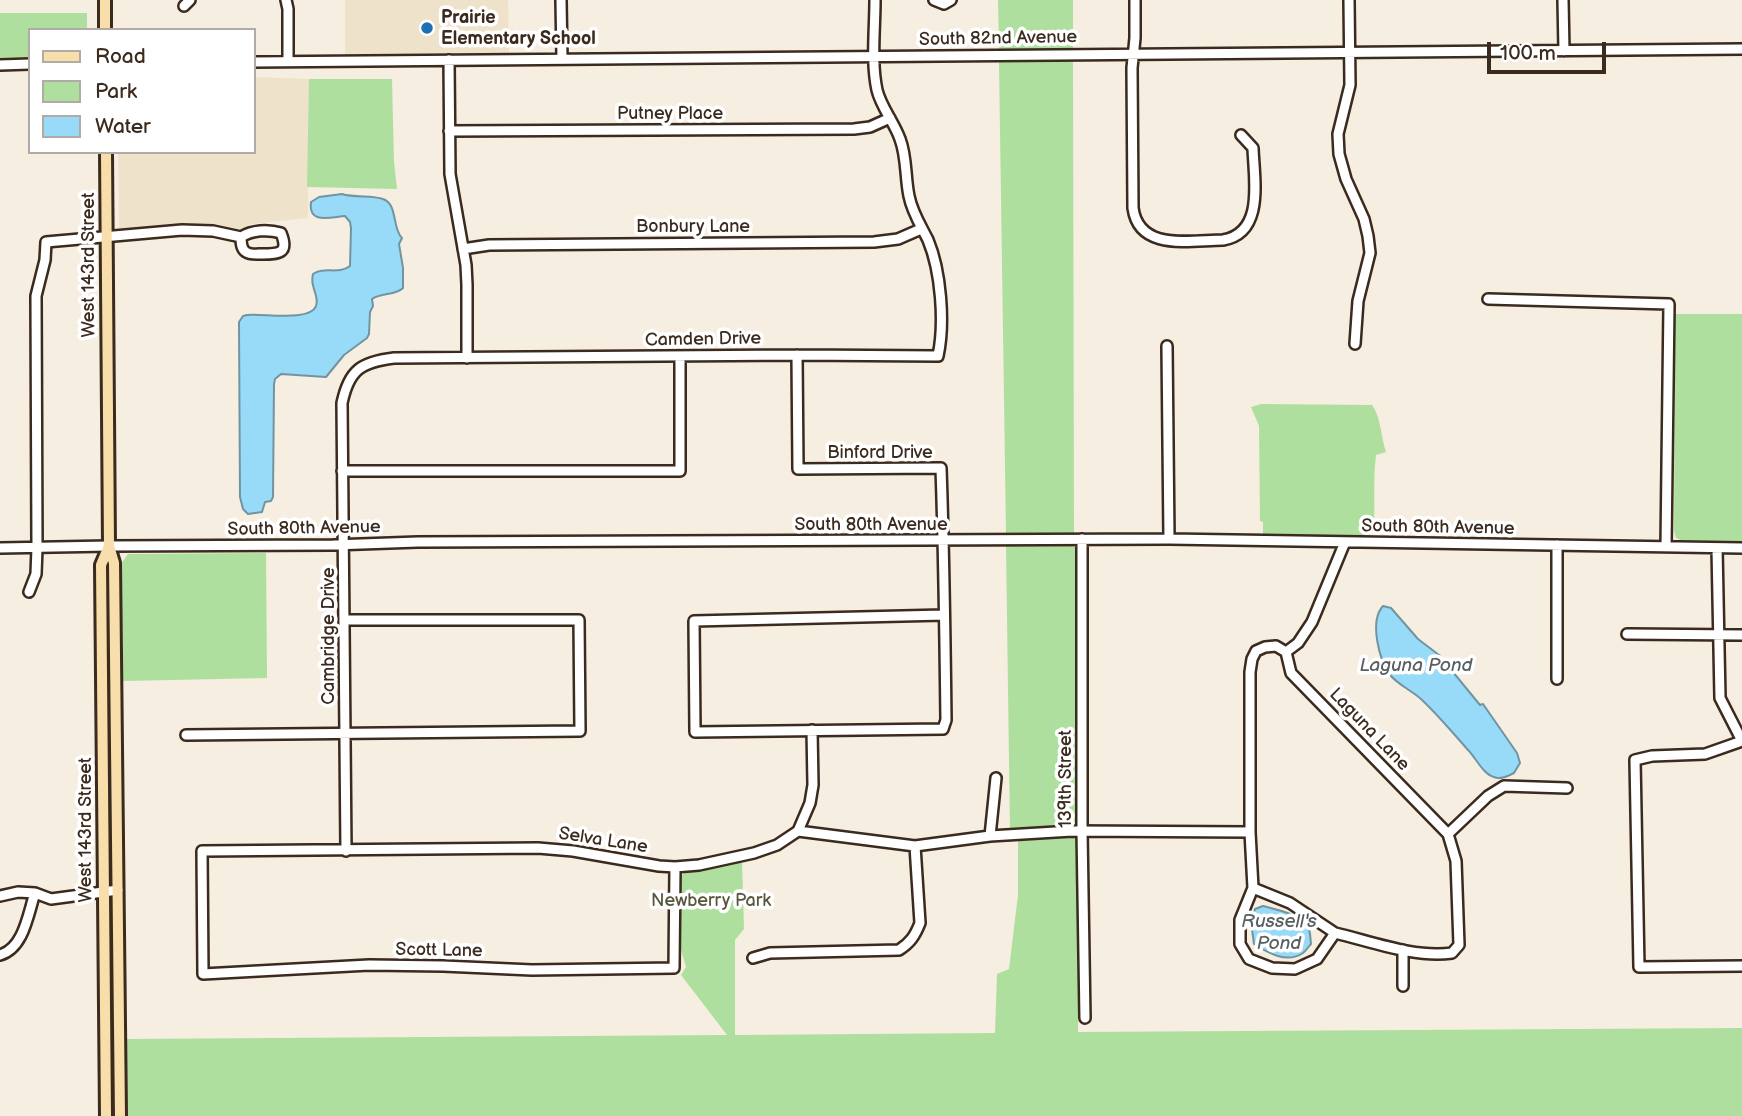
<!DOCTYPE html>
<style>
body{margin:0}
#map{position:relative;width:1742px;height:1116px;overflow:hidden;background:#f6eee0;font-family:"Balsamiq Sans",sans-serif}
canvas{display:block}
.legend{position:absolute;left:28px;top:28px;width:228px;height:126px;box-sizing:border-box;background:#fff;border:2px solid #b1aaa5;margin:0;padding:9px 12px;list-style:none;font-size:21px;color:#3b2a1e}
.legend li{display:flex;align-items:center;gap:14px;height:35px}
.legend b{width:35px;border:2px solid #b1aaa5}
.scale{position:absolute;left:1487px;top:42px;width:119px;height:32px;box-sizing:border-box;border:4px solid #3b2a1e;border-top:0;padding-left:9px;font-size:21px;line-height:24px;white-space:nowrap;color:#3b2a1e;-webkit-text-stroke:5px #fff;paint-order:stroke}
</style>
<div id="map">
<canvas width="1742" height="1116"></canvas>
<ul class="legend">
<li><b style="height:9px;background:#f8deab"></b>Road</li>
<li><b style="height:19px;background:#aedf9f"></b>Park</li>
<li><b style="height:19px;background:#97dbf9"></b>Water</li>
</ul>
<div class="scale">100 m</div>
</div>
<script>
const c = document.querySelector('canvas').getContext('2d');
c.lineJoin = 'round';
function fill(path, color) {
  c.fillStyle = color;
  c.fill(path, 'evenodd');
}
function trace(path, color, width, dash) {
  c.strokeStyle = color;
  c.lineWidth = width;
  c.lineCap = dash ? 'butt' : 'round';
  c.setLineDash(dash || []);
  c.stroke(path);
}
function drawText(font, color, halo, rows, align = 'center') {
  c.font = font + ' "Balsamiq Sans",sans-serif';
  c.lineWidth = 7;
  c.setLineDash([]);
  c.textBaseline = 'middle';
  c.strokeStyle = halo;
  c.fillStyle = color;
  for (const [text, x, y, turn = 0] of rows) {
    c.save();
    c.translate(x, y);
    c.rotate((+turn || 0) * Math.PI / 180);
    c.textAlign = isNaN(turn) ? turn : align;
    if (halo) c.strokeText(text, 0, 0);
    c.fillText(text, 0, 0);
    c.restore();
  }
}
fill(new Path2D(`
 M345,0H508L509,55L345,57Z
 M254,77L309,79L308,218L251,224L238,231L216,226L136,229L119,228L118,152H254Z`), '#efe2ca');
fill(new Path2D(`
 M998,0H1073V49H999Z
 M0,13H87V30H30V58L0,59Z
 M1073,60L1074,535L1006,534L999,62Z
 M309,79H392L394,162L397,189L307,187Z
 M1675,314H1742V543L1683,541L1676,538L1674,531Z
 M1261,404L1372,405C1381,417 1381,437 1386,452L1376,455C1373,479 1375,503 1374,527H1370V536L1263,534V522L1260,521L1259,426L1251,407Z
 M1006,546H1072L1076,547L1078,552L1079,821L1072,827L1010,830Z
 M266,553L267,678L123,681L121,564L128,554Z
 M1078,837V1032L1742,1028V1116H127L126,1039L727,1035L681,975L686,967L680,946V878L684,873L709,869L742,861L744,929L735,940V1035L995,1033L997,974L1009,969L1018,895V840Z`), '#aedf9f');
const water = new Path2D(`
 M342,194C355,198 372,195 383,199C398,204 392,229 402,238L399,244L403,268V288C395,296 382,292 372,299L373,306L370,312L369,334L367,338L344,355L326,377L281,374L275,379L274,384L273,497L271,501L265,502L262,512L248,514L243,509L240,497L239,322L243,316L247,315C262,313 310,322 316,306C320,295 309,287 313,274C324,266 338,275 350,266L351,228L350,222L345,216C331,217 308,225 311,202L319,197Z
 M1383,606L1391,608L1418,639L1439,655L1480,705L1483,704L1517,753L1520,763L1514,773C1508,776 1500,780 1494,777C1483,774 1476,758 1468,750C1453,733 1438,715 1421,699C1412,691 1399,685 1391,676C1379,661 1369,621 1383,606Z
 M1263,906C1274,909 1298,914 1305,922C1311,928 1310,937 1311,944C1308,947 1306,951 1303,953C1287,964 1268,953 1254,944L1251,922L1255,909Z`);
fill(water, '#97dbf9');
trace(water, '#7294a1', 2);
const minor = new Path2D(`
 M286,0L288,9V61
 M561,0L562,59
 M934,0L944,4L951,0
 M1135,0V38L1132,68L1133,208C1139,252 1191,240 1223,240C1265,233 1254,179 1253,148L1241,135
 M1349,0L1350,85L1338,134L1339,154L1346,179L1364,219L1368,236L1370,253L1358,301L1355,344
 M1563,0L1564,51
 M184,6L190,0
 M449,60L450,174L466,265L467,285V358
 M254,62L1742,49
 M0,65L30,64
 M449,131L854,129L870,127L890,118
 M463,249L489,245L874,242L898,239L921,229
 M1488,299L1669,304L1666,547
 M1167,346L1169,539
 M797,355L798,469L941,468C944,552 945,636 946,720L943,729L695,732L694,621L944,615
 M342,471H680V356
 M1082,539V831L1085,1018
 M0,548L109,546L333,545L418,542L1169,539L1742,548
 M1717,548L1720,698L1742,741
 M29,592L36,574L37,548L36,296L45,260L46,242L182,230L213,231L241,237C252,230 268,229 281,233C289,253 280,254 262,254C257,254 250,255 246,252C241,249 241,242 241,237
 M1627,634L1742,635
 M1286,652L1276,646L1265,647L1256,651L1252,659L1250,672V832L1253,888L1240,920V944L1249,959L1272,968L1295,969L1317,959L1335,933C1373,942 1414,958 1452,953L1459,945L1456,861L1448,834L1291,673L1286,652L1298,643L1312,622L1345,542
 M1557,679V545
 M186,735L580,731L579,620H344
 M1742,741L1705,754L1652,756L1635,760L1639,967L1742,966
 M798,831L810,803L813,785L812,730
 M1448,834L1488,796L1504,786L1567,788
 M990,836L996,778
 M346,851L342,403C349,370 361,362 394,358L797,355L938,356C945,323 941,271 928,240C921,226 912,212 909,196C905,177 907,157 900,139C894,122 881,107 877,90C871,62 875,29 875,0
 M675,867L674,968L532,970L443,966L369,965L203,974L202,851L538,848L573,851L659,866L675,867L699,865L754,853L777,845L798,831L915,846L990,836L1072,831L1250,832
 M1253,888L1290,903L1335,933
 M0,896L18,892L35,893L51,899L118,890
 M0,955C24,948 28,914 35,893
 M753,958L770,953L899,950C910,943 915,936 920,923L915,846
 M1403,986V950`);
const major = new Path2D(`
 M105,0V30
 M106,152L109,546L114,563L120,1116
 M106,1116L101,565L109,546`);
trace(minor, '#3b2a1e', 14);
trace(major, '#3b2a1e', 16);
trace(minor, '#fff', 9);
trace(major, '#f8deab', 10);
for (const [x, y, r, color] of [
 [427,28,7,"#1f6fb2"]
]) {
  const dot = new Path2D();
  dot.arc(x, y, r, 0, 2 * Math.PI);
  c.fillStyle = color;
  c.fill(dot);
  trace(dot, '#fff', 2.5);
}
drawText('bold 18px', '#3b2a1e', '#fff', [
 ["Prairie",441,18],
 ["Elementary School",441,39]
], 'left');
drawText('18px', '#3b2a1e', '#fff', [
 ["South 82nd Avenue",998,39,-1],
 ["Putney Place",670,114],
 ["Bonbury Lane",693,227],
 ["West 143rd Street",89,265,-90],
 ["Camden Drive",703,340,-1],
 ["Binford Drive",880,453],
 ["South 80th Avenue",871,525],
 ["South 80th Avenue",1438,528,1],
 ["South 80th Avenue",304,529,-1],
 ["Cambridge Drive",329,636,-90],
 ["Laguna Lane",1369,730,46],
 ["139th Street",1066,779,-90],
 ["West 143rd Street",86,830,-90],
 ["Selva Lane",603,841,9],
 ["Scott Lane",439,951,1]
]);
drawText('18px', '#58573e', '#fff', [
 ["Newberry Park",711,901]
]);
drawText('italic 19px', '#575f60', '#fff', [
 ["Laguna Pond",1416,666],
 ["Russell's",1279,922],
 ["Pond",1279,944]
]);
</script>
